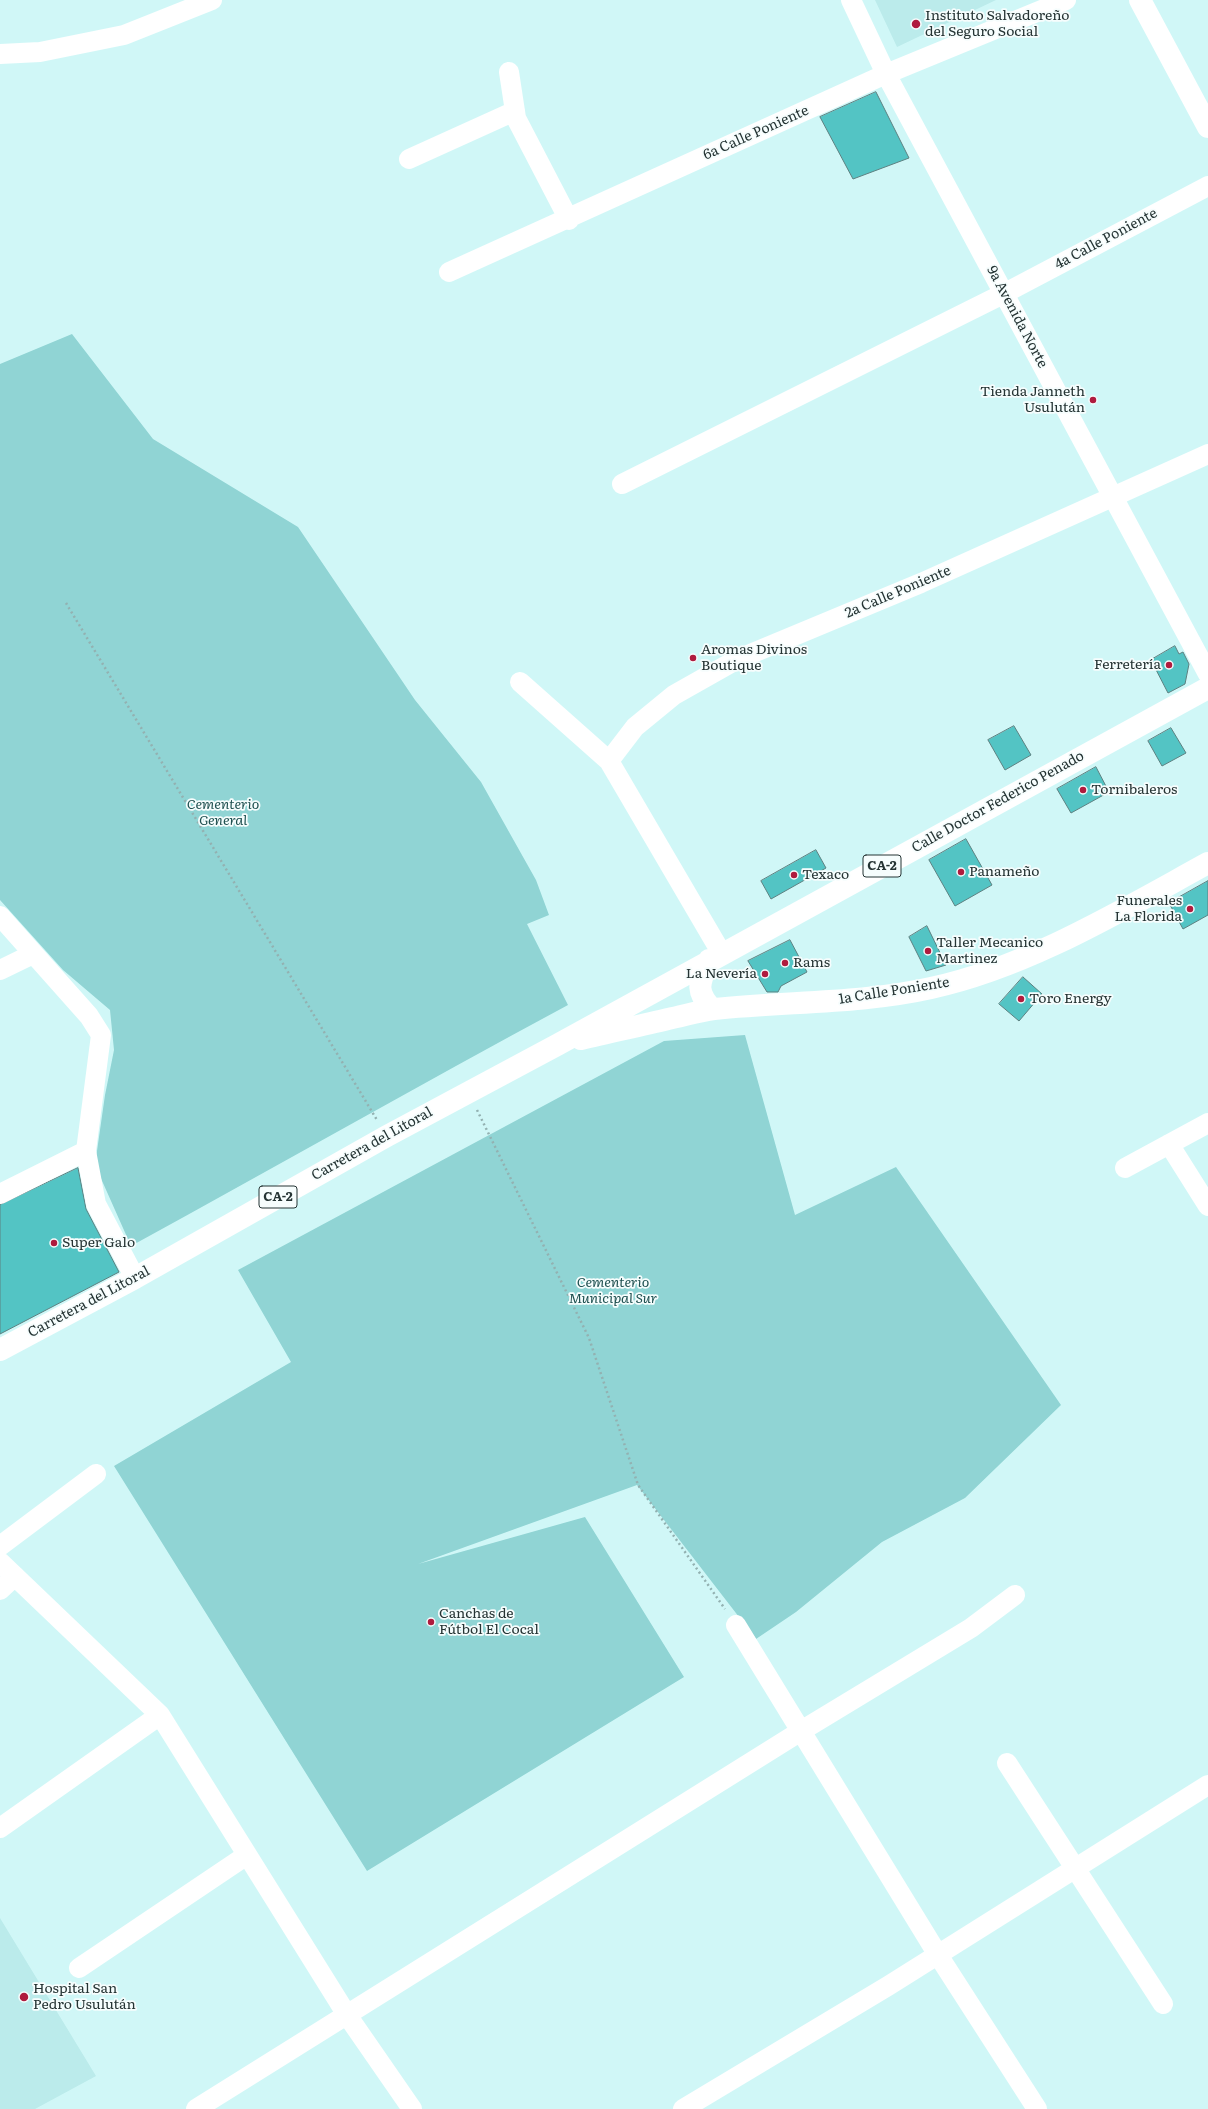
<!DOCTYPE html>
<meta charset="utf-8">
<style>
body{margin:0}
canvas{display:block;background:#d0f7f7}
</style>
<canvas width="1208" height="2109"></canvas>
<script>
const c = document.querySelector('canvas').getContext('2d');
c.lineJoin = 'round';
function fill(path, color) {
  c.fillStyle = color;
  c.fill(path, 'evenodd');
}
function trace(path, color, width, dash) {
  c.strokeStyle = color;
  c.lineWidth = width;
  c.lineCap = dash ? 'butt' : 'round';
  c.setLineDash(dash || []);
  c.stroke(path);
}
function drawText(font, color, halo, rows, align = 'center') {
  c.font = font + ' Literata,serif';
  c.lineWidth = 3.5;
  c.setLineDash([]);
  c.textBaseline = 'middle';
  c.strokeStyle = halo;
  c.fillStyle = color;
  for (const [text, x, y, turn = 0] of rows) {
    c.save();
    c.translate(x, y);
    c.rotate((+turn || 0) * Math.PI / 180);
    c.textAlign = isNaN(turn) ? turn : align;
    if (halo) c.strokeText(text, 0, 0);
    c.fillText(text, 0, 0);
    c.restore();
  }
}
fill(new Path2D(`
 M875,0H996L897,47Z
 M0,1918L96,2076L35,2109H0Z`), '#bbebeb');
fill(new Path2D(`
 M72,334L153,439L298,527L415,700L481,782L536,880L549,915L527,924L568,1005C421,1084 277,1166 131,1246L95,1165L105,1095L114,1050L110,1010L63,970L0,900V364Z
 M745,1035L795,1215L896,1167L1061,1405L965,1498L882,1542L796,1612L756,1639L637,1485L418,1564L585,1517L684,1677L367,1871L114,1466L291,1362L238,1270L664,1041Z`), '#90d4d4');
const building = new Path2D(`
 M876,92L909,158L853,179L820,117Z
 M1175,646L1179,654L1183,652L1189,664L1185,684L1168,693L1151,660Z
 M1014,726L1031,755L1005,770L988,740Z
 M1171,728L1186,753L1162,766L1148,741Z
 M1096,767L1109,792L1071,813L1057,789Z
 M966,839L992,885L955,906L929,860Z
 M816,850L826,868L771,899L761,881Z
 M1208,881V915L1183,929L1169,903Z
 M927,926L946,965L926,971L909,937Z
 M790,940L807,972L781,986L778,992H767L748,961Z
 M1023,977L1042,994L1019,1021L999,1004Z
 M78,1168L86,1209L119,1272L0,1334V1205Z`);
fill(building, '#53c4c4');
trace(building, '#5d8181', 1);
trace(new Path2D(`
 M66,603L377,1120
 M477,1110L589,1338L638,1485L725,1609`), '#93b1b1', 2.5, [2, 3]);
trace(new Path2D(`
 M851,0L886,74L1208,674
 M0,54L40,52L124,35L212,0
 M509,72L516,118L569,220
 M409,159L515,111
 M449,272L886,74L1066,0
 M622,484L1005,293L1208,186
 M520,682L609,761L722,954
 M609,761L635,727L674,695L736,660L921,583L1208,454
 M0,916L89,1016L101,1035L86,1151L96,1204L135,1278
 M0,970L33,954
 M1169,1144L1208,1206
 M1125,1168L1208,1123
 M0,1194L86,1151
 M0,1546L96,1474
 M0,1562L160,1715L347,2015L412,2109
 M0,1590L15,1576
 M736,1625L938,1955L1037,2109
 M1007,1763L1163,2004
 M0,1828L160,1715
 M79,1968L247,1855
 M196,2109L801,1731L971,1628L1015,1595
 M683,2109L888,1986L1208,1785`), '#fff', 20);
trace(new Path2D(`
 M1140,0L1208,127`), '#fff', 22);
trace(new Path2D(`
 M709,960C700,982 694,990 712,1009
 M581,1039C610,1032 639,1026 668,1019C683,1016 699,1011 714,1009C786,1001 860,1004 931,988C1028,967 1122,910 1208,863
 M0,1350L135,1278L387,1136L557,1045L1208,688`), '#fff', 22);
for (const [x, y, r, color] of [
 [916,24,5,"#af1b3e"],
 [1093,400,4,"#af1b3e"],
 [693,658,4,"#af1b3e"],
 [1169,665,4,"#af1b3e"],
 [1083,790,4,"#af1b3e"],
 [961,872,4,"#af1b3e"],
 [794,875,4,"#af1b3e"],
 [1190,909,4,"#af1b3e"],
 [928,951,4,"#af1b3e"],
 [785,963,4,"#af1b3e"],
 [765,974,4,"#af1b3e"],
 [1021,999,4,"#af1b3e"],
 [54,1243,4,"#af1b3e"],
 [431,1622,4,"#af1b3e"],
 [24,1997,5,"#af1b3e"]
]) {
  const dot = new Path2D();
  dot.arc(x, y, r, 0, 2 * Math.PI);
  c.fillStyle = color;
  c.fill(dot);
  trace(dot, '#f6fdfd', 1.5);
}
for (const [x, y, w] of [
 [882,866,38],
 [278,1197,38]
]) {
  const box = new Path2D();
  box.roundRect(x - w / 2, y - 11, w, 22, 3);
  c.fillStyle = '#f6fdfd';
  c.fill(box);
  trace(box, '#253434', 1);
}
drawText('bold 13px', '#253434', null, [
 ["CA-2",882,866],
 ["CA-2",278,1197]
]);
drawText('14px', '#253434', '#f6fdfd', [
 ["Instituto Salvadoreño",925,16],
 ["del Seguro Social",925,32],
 ["Tienda Janneth",1085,392,"right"],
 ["Usulután",1085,408,"right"],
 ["Aromas Divinos",701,650],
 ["Boutique",701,666],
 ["Ferretería",1161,665,"right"],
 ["Tornibaleros",1091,790],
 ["Panameño",969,872],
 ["Texaco",802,875],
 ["Funerales",1182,901,"right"],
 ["La Florida",1182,917,"right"],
 ["Taller Mecanico",936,943],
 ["Martinez",936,959],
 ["Rams",793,963],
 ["La Nevería",757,974,"right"],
 ["Toro Energy",1029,999],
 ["Super Galo",62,1243],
 ["Canchas de",439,1614],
 ["Fútbol El Cocal",439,1630],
 ["Hospital San",33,1989],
 ["Pedro Usulután",33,2005]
], 'left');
drawText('14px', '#253434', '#f6fdfd', [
 ["6a Calle Poniente",756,133,-24],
 ["4a Calle Poniente",1106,239,-28],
 ["9a Avenida Norte",1017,317,62],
 ["2a Calle Poniente",898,592,-23],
 ["Calle Doctor Federico Penado",998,802,-29],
 ["1a Calle Poniente",894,991,-9],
 ["Carretera del Litoral",372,1144,-29],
 ["Carretera del Litoral",89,1302,-28]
]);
drawText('italic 14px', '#1e5050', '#f6fdfd', [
 ["Cementerio",223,805],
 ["General",223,821],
 ["Cementerio",613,1283],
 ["Municipal Sur",613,1299]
]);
</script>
